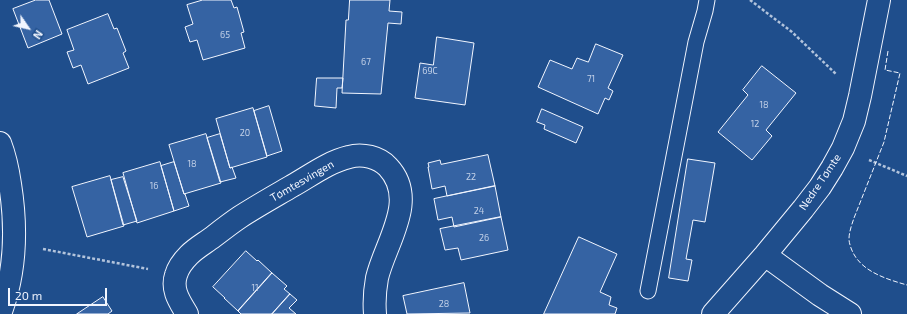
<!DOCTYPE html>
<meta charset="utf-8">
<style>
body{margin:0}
#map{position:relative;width:907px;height:314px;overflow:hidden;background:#1f4e8c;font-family:"Exo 2",sans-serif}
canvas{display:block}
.north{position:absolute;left:8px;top:8px;width:40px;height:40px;-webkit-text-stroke:3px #1f4e8c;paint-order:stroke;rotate:124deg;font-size:11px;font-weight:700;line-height:16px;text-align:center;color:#f2f6ff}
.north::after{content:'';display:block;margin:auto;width:14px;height:18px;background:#f2f6ff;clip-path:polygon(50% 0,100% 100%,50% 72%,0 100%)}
.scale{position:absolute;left:8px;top:288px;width:99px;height:18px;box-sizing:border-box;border:2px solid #f2f6ff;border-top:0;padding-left:5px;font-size:12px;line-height:14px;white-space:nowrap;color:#f2f6ff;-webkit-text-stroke:3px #1f4e8c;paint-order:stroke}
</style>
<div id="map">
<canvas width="907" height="314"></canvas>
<div class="north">N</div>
<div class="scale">20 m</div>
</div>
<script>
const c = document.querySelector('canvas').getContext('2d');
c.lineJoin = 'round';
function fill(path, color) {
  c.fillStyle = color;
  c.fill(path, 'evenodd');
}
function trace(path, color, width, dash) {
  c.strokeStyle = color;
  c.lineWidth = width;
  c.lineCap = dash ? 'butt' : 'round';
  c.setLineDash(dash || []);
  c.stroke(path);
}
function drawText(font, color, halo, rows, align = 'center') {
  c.font = font + ' "Exo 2",sans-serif';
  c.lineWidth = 3;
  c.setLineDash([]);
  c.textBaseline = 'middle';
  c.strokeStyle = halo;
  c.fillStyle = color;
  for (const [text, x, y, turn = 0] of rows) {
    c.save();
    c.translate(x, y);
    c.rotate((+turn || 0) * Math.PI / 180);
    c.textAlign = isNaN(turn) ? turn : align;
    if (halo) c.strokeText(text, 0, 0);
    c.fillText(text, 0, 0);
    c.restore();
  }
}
const building = new Path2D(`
 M36,0H49L62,34L28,48L13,9Z
 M203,0H231L234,8L237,7L244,32L241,33L245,48L203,60L197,40L190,42L185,27L193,24L187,5Z
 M350,0H390L389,11L402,12L401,24L388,23L381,94L342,93L346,20H348Z
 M108,14L114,29L117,28L126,51L123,53L129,68L88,84L81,65L73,68L67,52L74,50L67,30Z
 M437,37L474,43L465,105L415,98L420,63L433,65Z
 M596,44L623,55L608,88L613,91L609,100L605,98L598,114L538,87L550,60L572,69L577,58L588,62Z
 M762,66L796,93L766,130L772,136L752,160L718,132L748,95L743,90Z
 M317,78H343L342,88H337L336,108L315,106Z
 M269,106L282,151L267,156L254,111Z
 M253,108L267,157L230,168L216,119Z
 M542,109L583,127L576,143L544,129L545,125L537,122Z
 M206,134L221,183L184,194L169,145Z
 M220,134L230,168L232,167L236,178L220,182L207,138Z
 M488,155L495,186L447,196L445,186L432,189L428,167H429L428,163L440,160L441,164Z
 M688,159L715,163L705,222L693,220L686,259L692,260L688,281L669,278Z
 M160,162L174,211L137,223L123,173Z
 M174,162L184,194H185L189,206L174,211L161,166Z
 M110,176L124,226L87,237L72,187Z
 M123,177L137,221L123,225L111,180Z
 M495,186L501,217L454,227L452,217L438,220L434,199Z
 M501,217L508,250L461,260L458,248L445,250L440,229Z
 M579,237L617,254L600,292L611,297L609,305L617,308L615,314H544Z
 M246,251L257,261L258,260L272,273L238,311L224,298H225L213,287Z
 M272,273L287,286L284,289L290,294L272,314H241L238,311Z
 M464,283L470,313L407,314L403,296Z
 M290,294L297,300L289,308L296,314H272Z
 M103,297L112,311L108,314H77Z`);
fill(building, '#3563a3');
trace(building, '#f2f6ff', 1);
const service = new Path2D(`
 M648,291L696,42L705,11L707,0`);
const minor = new Path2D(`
 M0,143C5,156 8,170 10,184C17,228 16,272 0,314
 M765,255L820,295L850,314
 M187,314C180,302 171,290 176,275C178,268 184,260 189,255C196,248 205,243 213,237C222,230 231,223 240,217C257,206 275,196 292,186C310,176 328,162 349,157C362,153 379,157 388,167C419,200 385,243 377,278C375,289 374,302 375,314
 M713,314L765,255L803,209L820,187L832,168L843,148L854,121L860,96L879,0`);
trace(service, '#f2f6ff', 17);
trace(minor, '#f2f6ff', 24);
trace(new Path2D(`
 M750,0L792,32L836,74
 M869,160L907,176
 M43,249L148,269`), '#b3c4dc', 2.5, [3, 2]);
trace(service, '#1f4e8c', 15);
trace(minor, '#1f4e8c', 22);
trace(new Path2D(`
 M888,51L885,70L900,73L884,142L854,218C852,224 849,232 849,239C849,242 850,245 851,248C859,271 886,279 907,285`), '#f2f6ff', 1, [5, 2]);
drawText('9px', '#c3d1e8', null, [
 ["65",225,35],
 ["67",366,62],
 ["69C",430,71],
 ["71",591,79],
 ["18",764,105],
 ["12",755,124],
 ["20",245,133],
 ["18",192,164],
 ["22",471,177],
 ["16",154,186],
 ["24",479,211],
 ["26",484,238],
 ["11",255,288],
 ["28",444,304]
]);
drawText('11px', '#f2f6ff', '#1f4e8c', [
 ["Tømtesvingen",302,181,-30],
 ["Nedre Tømte",820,182,-56]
]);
</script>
